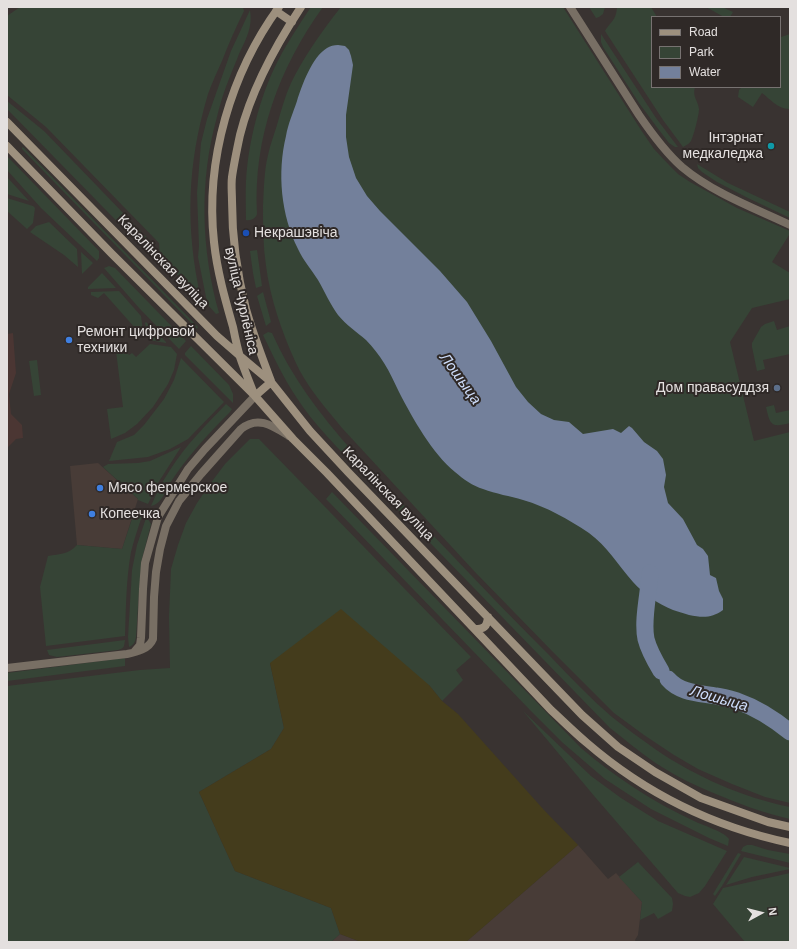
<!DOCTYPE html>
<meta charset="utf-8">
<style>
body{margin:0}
#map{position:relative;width:797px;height:949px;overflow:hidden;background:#393331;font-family:Helvetica,sans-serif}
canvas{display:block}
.frame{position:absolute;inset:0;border:8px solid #e4e0df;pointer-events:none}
.legend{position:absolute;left:651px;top:16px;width:130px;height:72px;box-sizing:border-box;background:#2f2927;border:1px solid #777271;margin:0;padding:5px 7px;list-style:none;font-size:12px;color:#e4e0df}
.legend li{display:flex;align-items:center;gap:8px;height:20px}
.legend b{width:20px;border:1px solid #777271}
.north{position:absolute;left:741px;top:893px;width:40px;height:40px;-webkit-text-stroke:3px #2f2927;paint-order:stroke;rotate:83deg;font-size:11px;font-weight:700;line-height:16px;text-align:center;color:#e4e0df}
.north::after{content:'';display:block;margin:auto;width:14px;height:18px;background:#e4e0df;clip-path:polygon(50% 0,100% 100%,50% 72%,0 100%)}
</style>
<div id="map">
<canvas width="797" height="949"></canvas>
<div class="frame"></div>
<ul class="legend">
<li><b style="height:5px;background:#9d907e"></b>Road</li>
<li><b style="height:11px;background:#364436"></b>Park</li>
<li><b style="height:11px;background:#73809b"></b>Water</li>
</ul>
<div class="north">N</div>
</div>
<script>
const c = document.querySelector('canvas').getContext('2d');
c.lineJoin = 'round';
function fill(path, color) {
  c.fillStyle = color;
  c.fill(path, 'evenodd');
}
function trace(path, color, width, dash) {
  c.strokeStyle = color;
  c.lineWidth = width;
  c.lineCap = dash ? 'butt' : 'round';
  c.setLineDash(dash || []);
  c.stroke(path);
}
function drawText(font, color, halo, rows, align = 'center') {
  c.font = font + ' Helvetica,sans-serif';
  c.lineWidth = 4;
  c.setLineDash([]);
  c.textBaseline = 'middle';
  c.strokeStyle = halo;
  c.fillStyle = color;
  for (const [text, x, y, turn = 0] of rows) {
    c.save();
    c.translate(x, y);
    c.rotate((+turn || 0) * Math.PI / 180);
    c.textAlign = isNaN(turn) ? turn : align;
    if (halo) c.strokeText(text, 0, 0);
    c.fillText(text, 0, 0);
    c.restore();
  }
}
fill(new Path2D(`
 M98,463L138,499L122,549L77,545L70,466Z
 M578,845L608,879L616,873L642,902L638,935L635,940L636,942H466Z
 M340,934L361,942H331Z`), '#483c37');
fill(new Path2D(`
 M13,333L16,373L9,394L11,414L22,425L23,438L16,439L7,448V334Z`), '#4b3633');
fill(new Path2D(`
 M20,7H243L244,11C236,27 229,43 222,61C217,72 212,83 208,94C187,165 185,227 201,299L160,257L159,243L46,127L7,95V16Z
 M311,7H323C279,68 253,138 257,214C256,218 251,221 246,220C246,203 245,185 247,168C252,126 264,83 286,46C294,33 302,20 311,7Z
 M341,7H563L641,130L654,149L670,166L678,174L690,182L737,208L790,231V235H789L772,262L790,273V299L752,308L730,342L754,441L790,432V803L765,797L732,784L698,769L674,755L644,735L614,713L552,651L475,572L342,428C325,407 306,386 295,361C282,332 270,298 266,266C263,246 263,226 263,206C264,189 264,171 268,155C270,145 274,135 277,125C281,111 285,96 291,83C303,58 324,28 341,7Z
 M589,7H605L603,14L599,17L596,18Z
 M617,7H651L657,17H652V87H695C692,97 698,100 699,109C699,115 694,135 691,141C689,144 686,145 683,147L663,120L605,31C611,21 616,21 617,7Z
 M706,7H722L733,12L730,17H724Z
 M250,10C253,27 246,39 239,54C236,62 232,71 229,79C224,91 220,104 217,117C199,181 201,249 219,313L216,314L208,305L207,302L198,257L199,246L197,193L201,143L207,119L231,51Z
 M601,34L656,118L678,147H675L669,143L656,126L639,103L603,47L601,42Z
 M790,34V109C779,110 770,99 762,93L753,107L738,97L739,90L742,87H780V35L781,37Z
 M7,101L44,131L153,244L154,248L148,253L7,109Z
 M22,147L24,148L198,327L197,329L22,149Z
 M7,156L99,251V258L97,261L41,208L7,170Z
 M697,164L728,183L790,212V218L748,198L717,182L702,172L698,168Z
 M7,177L29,201L7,194Z
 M7,198L33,206L35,208L33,223L27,229L7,211Z
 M49,222L77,249L78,267L64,255L30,232L36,226Z
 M257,250L262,286L256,288L253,273L250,251Z
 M81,252L93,263L82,274Z
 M109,266L115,268L186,341L179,349L140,309L104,268Z
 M102,273L116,288L88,289V287Z
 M119,291L141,316L144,338L104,293L98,298L91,295V292Z
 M263,292L271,322L266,326L257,296Z
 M774,321L777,330L790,326V354L763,360L765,369L757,371L752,347V343L761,327L765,324Z
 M146,322L166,342V343L149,340L145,323Z
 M268,332L272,333C311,421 386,484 450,553C483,588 516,622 550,656C570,677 590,698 612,717C626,728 641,739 655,749C694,776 744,798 790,807V819C763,813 737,803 711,792C694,785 678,777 662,767C644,756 627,741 610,728L335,445C324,433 313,421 303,407C287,385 275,360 263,335Z
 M150,344L171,347L177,354L174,370L168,384L153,407L137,424L125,433L111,439L107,409L123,407L116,351L125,349L129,355L132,353L136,357Z
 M191,346L229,385L233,394V403L185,355V353Z
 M181,358L224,402L188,439L170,449L148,457L109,461L117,442L134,435L144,425L164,399L174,380Z
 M37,360L41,395L34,396L29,361Z
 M226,404L232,409L230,412C208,434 187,457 170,483C165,491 162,504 151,506C156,494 162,482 170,470C185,446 206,425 226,404Z
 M774,405L776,413L790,410V423C771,428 770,425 766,407Z
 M250,439H259L471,657L456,670L463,680L442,701L429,685L270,663L284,728L271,749L199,792L235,871L331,908L340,934L331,942H7V686L140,670L170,668L169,617L171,569L178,545L186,523L197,503L210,484L225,464Z
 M181,447L158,483L148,504L138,500V499L103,467L108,464L138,463L150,461Z
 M332,492L581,748C615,777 653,802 694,821C702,825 725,832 729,839L728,846L709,838L651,809L605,779L563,743L530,710L326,499Z
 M134,513L142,516C138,528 134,540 131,552C126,580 126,608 125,636L46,646L40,587L48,556C60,554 69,554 77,545L122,549Z
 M146,518L148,519L151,524L142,559L139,591L136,637C135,642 134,645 129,647L128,637L132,570L137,545Z
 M125,640C124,646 125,648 118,650L57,657L49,655L47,650Z
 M125,658V666L7,681V673Z
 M523,711L591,776L621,798L658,821L727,851L705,886L699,893L690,897L685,896L678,893L595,797Z
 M747,845H752L768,850L790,854V863L741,851L743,847Z
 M738,853L741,854L722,886L715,896L713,894Z
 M744,857L790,868V869L752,877L726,885Z
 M638,862L672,898L673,904L672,911L658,919L654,913L640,920L642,902L619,877Z
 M790,873V942H745L713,904L723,888Z`), '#364436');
fill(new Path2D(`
 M341,609L429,685L442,701L458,714L544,810L578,845L466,942H361L340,934L331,908L235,871L199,792L271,749L284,728L270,663Z`), '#443c1c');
fill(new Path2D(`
 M338,45L345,46L349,50L351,56L353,65L346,115V137L349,157L356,178L367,196L380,211L440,271L467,302L491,341L516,387L528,402L541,414L554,420L569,422L583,434L613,429L621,433L629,426L632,428L644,442L657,451L663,459L666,475L664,487L668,503L683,519L697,545L703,549L708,556L710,575L716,578L719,591L723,599V610C712,618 703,618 689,615C684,613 678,612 673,610C658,604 644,594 633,582C618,565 607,546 589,533C568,519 547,507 523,500C510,496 496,494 483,489C473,486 463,479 455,472C432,453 413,419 399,392C394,382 390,372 384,363C379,355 373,347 366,340C357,332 346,325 338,315C330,304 325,292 318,280C311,269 303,260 298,249C281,215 277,173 286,136C288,124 293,113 297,101C302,85 312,57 327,48C330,46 334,45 338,45Z`), '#73809b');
trace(new Path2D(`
 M650,573C649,593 642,620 646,639C649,651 655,661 661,671
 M668,679C680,693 699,693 716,696C723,697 730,699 737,701C757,708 774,719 790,732`), '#73809b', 17);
trace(new Path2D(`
 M570,7L639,115C652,134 665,152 682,167C713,193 754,208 790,225
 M134,652L140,645L141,638L143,589L145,563L158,517L188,469L205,449L238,414L255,396
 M7,668L127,654C137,652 149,649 153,639L154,597L156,572L160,549L166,526L179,501L201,474L241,429C258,415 273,426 289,436`), '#786f64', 8);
trace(new Path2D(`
 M276,11L292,22
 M7,122L217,336L240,356L271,382L310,431L348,472L582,715L618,747L655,772L701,798L768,822L790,827
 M7,146L112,254L255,396L293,439L327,473L551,710C563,721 575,733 587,743C646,794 714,827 790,843
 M271,381C262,357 253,334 246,309C237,274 232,238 232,201C232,193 231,185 232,177C234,163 237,149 240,135C251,91 276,45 301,7
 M254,394C249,381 244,369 240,357C237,347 235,337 233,327C225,299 217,271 214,242C205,160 231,73 279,7
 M255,396L271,382
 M475,629C484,629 487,627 488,617`), '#9d907e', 8);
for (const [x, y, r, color] of [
 [771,146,4,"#0f9aa8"],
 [246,233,4,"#1a4fb4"],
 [69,340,4,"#3f7fe0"],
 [777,388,4,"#5c6f8a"],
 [100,488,4,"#3f7fe0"],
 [92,514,4,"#3f7fe0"]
]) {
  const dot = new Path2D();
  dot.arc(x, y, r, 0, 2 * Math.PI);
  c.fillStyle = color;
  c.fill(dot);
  trace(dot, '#2f2927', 1.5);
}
drawText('14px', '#e4e0df', '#2f2927', [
 ["Інтэрнат",763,138,"right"],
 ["медкаледжа",763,154,"right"],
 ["Некрашэвіча",254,233],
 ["Ремонт цифровой",77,332],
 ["техники",77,348],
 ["Дом правасуддзя",769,388,"right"],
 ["Мясо фермерское",108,488],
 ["Копеечка",100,514]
], 'left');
drawText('14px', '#e4e0df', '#2f2927', [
 ["Каралінская вуліца",163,262,46],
 ["вуліца Чурлёніса",241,301,77],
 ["Каралінская вуліца",388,494,46]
]);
drawText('italic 15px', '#ceddfb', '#2f2927', [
 ["Лошыца",460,379,54],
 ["Лошыца",719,699,16]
]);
</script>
